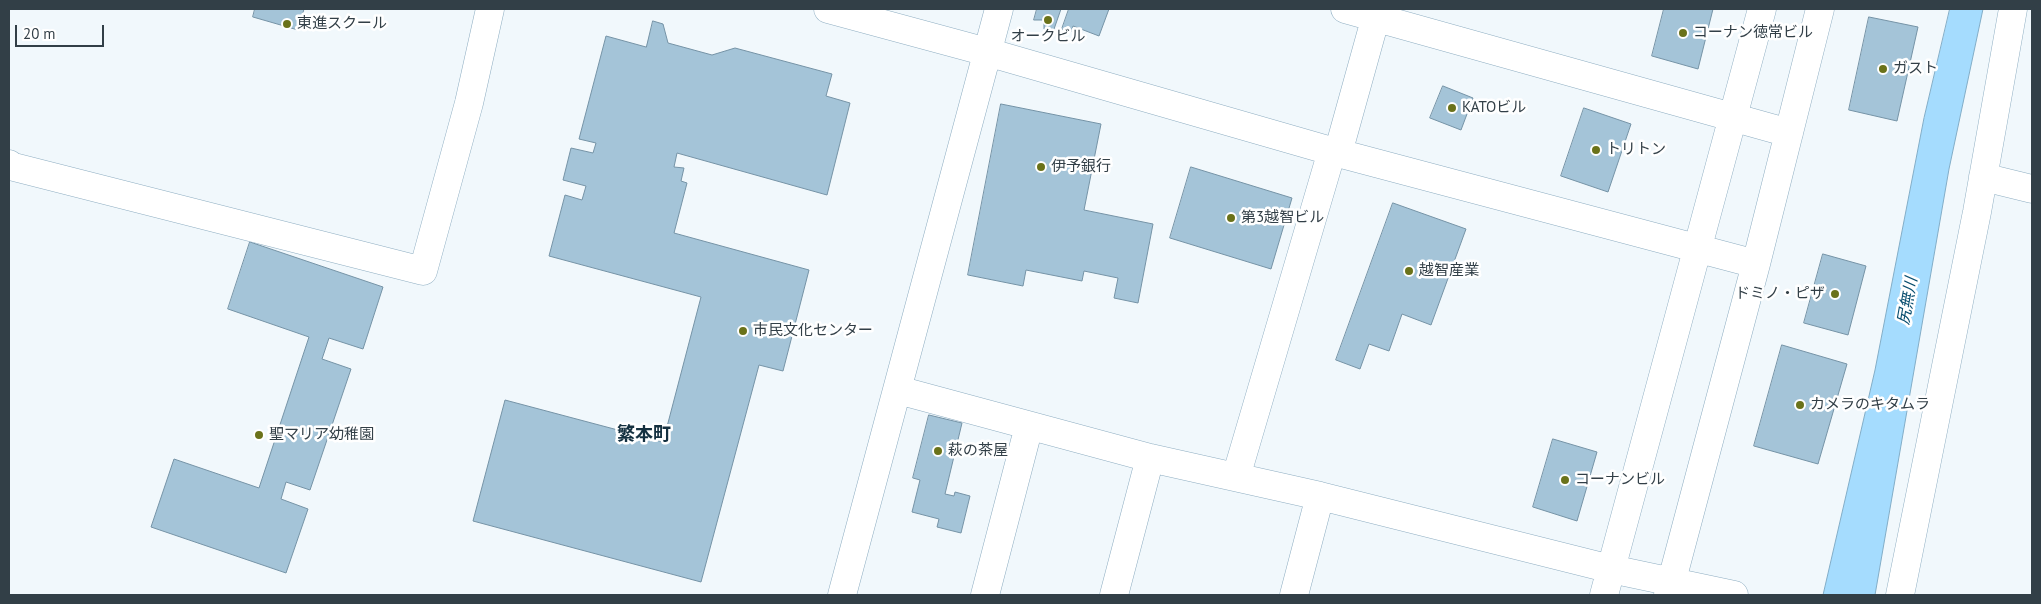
<!DOCTYPE html>
<meta charset="utf-8">
<style>
body{margin:0}
#map{position:relative;width:2041px;height:604px;overflow:hidden;background:#f1f8fc;font-family:"PT Sans",sans-serif}
canvas{display:block}
.frame{position:absolute;inset:0;border:10px solid #323f47;pointer-events:none}
.scale{position:absolute;left:15px;top:25px;width:89px;height:22px;box-sizing:border-box;border:2px solid #323f47;border-top:0;padding-left:6px;font-size:15px;line-height:18px;white-space:nowrap;color:#323f47;-webkit-text-stroke:4px #fff;paint-order:stroke}
</style>
<div id="map">
<canvas width="2041" height="604"></canvas>
<div class="frame"></div>
<div class="scale">20 m</div>
</div>
<script>
const c = document.querySelector('canvas').getContext('2d');
c.lineJoin = 'round';
function fill(path, color) {
  c.fillStyle = color;
  c.fill(path, 'evenodd');
}
function trace(path, color, width, dash) {
  c.strokeStyle = color;
  c.lineWidth = width;
  c.lineCap = dash ? 'butt' : 'round';
  c.setLineDash(dash || []);
  c.stroke(path);
}
function drawText(font, color, halo, rows, align = 'center') {
  c.font = font + ' "PT Sans","Noto Sans JP",sans-serif';
  c.lineWidth = 5;
  c.setLineDash([]);
  c.textBaseline = 'middle';
  c.strokeStyle = halo;
  c.fillStyle = color;
  for (const [text, x, y, turn = 0] of rows) {
    c.save();
    c.translate(x, y);
    c.rotate((+turn || 0) * Math.PI / 180);
    c.textAlign = isNaN(turn) ? turn : align;
    if (halo) c.strokeText(text, 0, 0);
    c.fillText(text, 0, 0);
    c.restore();
  }
}
const water = new Path2D(`
 M1950,9H1983L1949,169L1875,595H1823L1875,370L1924,118Z`);
fill(water, '#a5dcfe');
trace(water, '#82adc7', 1);
const building = new Path2D(`
 M255,9H304L298,30L253,17Z
 M1037,9H1061L1053,32L1044,29V20H1034Z
 M1069,9H1109L1099,36L1073,26L1071,32L1062,29Z
 M1664,9H1713L1698,69L1652,56Z
 M1869,17L1918,27L1897,121L1849,110Z
 M653,21L663,24L668,43L712,55L735,48L832,74L826,96L850,103L827,195L677,153L674,167L684,168L681,181L687,183L674,233L809,270L783,371L759,365L701,582L473,521L505,400L663,442L701,297L549,256L565,195L582,200L586,186L563,180L571,148L593,153L596,143L579,139L606,36L646,47Z
 M1443,86L1473,98L1461,130L1430,118Z
 M1001,104L1101,124L1084,210L1153,224L1138,303L1114,298L1118,278L1084,271L1082,281L1026,270L1023,286L968,275Z
 M1584,108L1631,124L1608,192L1561,176Z
 M1191,167L1292,198L1271,269L1170,238Z
 M1393,203L1466,229L1431,325L1402,314L1389,351L1369,344L1360,369L1336,360Z
 M250,242L383,287L363,349L329,338L322,359L351,369L310,490L286,482L281,499L308,509L286,573L151,527L174,459L259,488L309,337L228,309Z
 M1823,254L1866,266L1848,335L1804,323Z
 M1782,345L1847,364L1818,464L1754,446Z
 M929,415L962,423L945,494L954,496L955,492L970,496L961,533L937,527L939,519L912,512L920,480L913,478Z
 M1553,439L1597,452L1577,521L1533,507Z`);
fill(building, '#a4c4d8');
trace(building, '#7593a6', 1);
const minor = new Path2D(`
 M828,9L987,52L1338,153L1756,264
 M1345,9L1789,133
 M1338,153L1378,9
 M9,164L10,166L423,271L469,103L490,9
 M1983,177L2032,189
 M898,390L1150,458L1320,496L1611,569L1734,595
 M1236,477L1332,151
 M842,595L999,9
 M985,595L1029,426
 M1114,595L1150,458
 M1294,595L1320,496
 M1604,595L1762,9
 M1668,595L1756,264L1820,9
 M1900,595L1977,212L2013,9`);
trace(minor, '#8faec2', 29);
trace(minor, '#fff', 28);
for (const [x, y, r, color] of [
 [1048,20,5,"#6a721a"],
 [287,24,5,"#6a721a"],
 [1683,33,5,"#6a721a"],
 [1883,69,5,"#6a721a"],
 [1452,108,5,"#6a721a"],
 [1596,150,5,"#6a721a"],
 [1041,167,5,"#6a721a"],
 [1231,218,5,"#6a721a"],
 [1409,271,5,"#6a721a"],
 [1835,294,5,"#6a721a"],
 [743,331,5,"#6a721a"],
 [1800,405,5,"#6a721a"],
 [259,435,5,"#6a721a"],
 [938,451,5,"#6a721a"],
 [1565,480,5,"#6a721a"]
]) {
  const dot = new Path2D();
  dot.arc(x, y, r, 0, 2 * Math.PI);
  c.fillStyle = color;
  c.fill(dot);
  trace(dot, '#fff', 2);
}
drawText('15px', '#323f47', '#fff', [
 ["東進スクール",297,24],
 ["コーナン徳常ビル",1693,33],
 ["オークビル",1048,37,"center"],
 ["ガスト",1893,69],
 ["KATOビル",1462,108],
 ["トリトン",1606,150],
 ["伊予銀行",1051,167],
 ["第3越智ビル",1241,218],
 ["越智産業",1419,271],
 ["ドミノ・ピザ",1825,294,"right"],
 ["市民文化センター",753,331],
 ["カメラのキタムラ",1810,405],
 ["聖マリア幼稚園",269,435],
 ["萩の茶屋",948,451],
 ["コーナンビル",1575,480]
], 'left');
drawText('italic 16px', '#094e6f', '#fff', [
 ["尻無川",1908,301,-80]
]);
drawText('bold 18px', '#143040', '#fff', [
 ["繁本町",644,435]
]);
</script>
